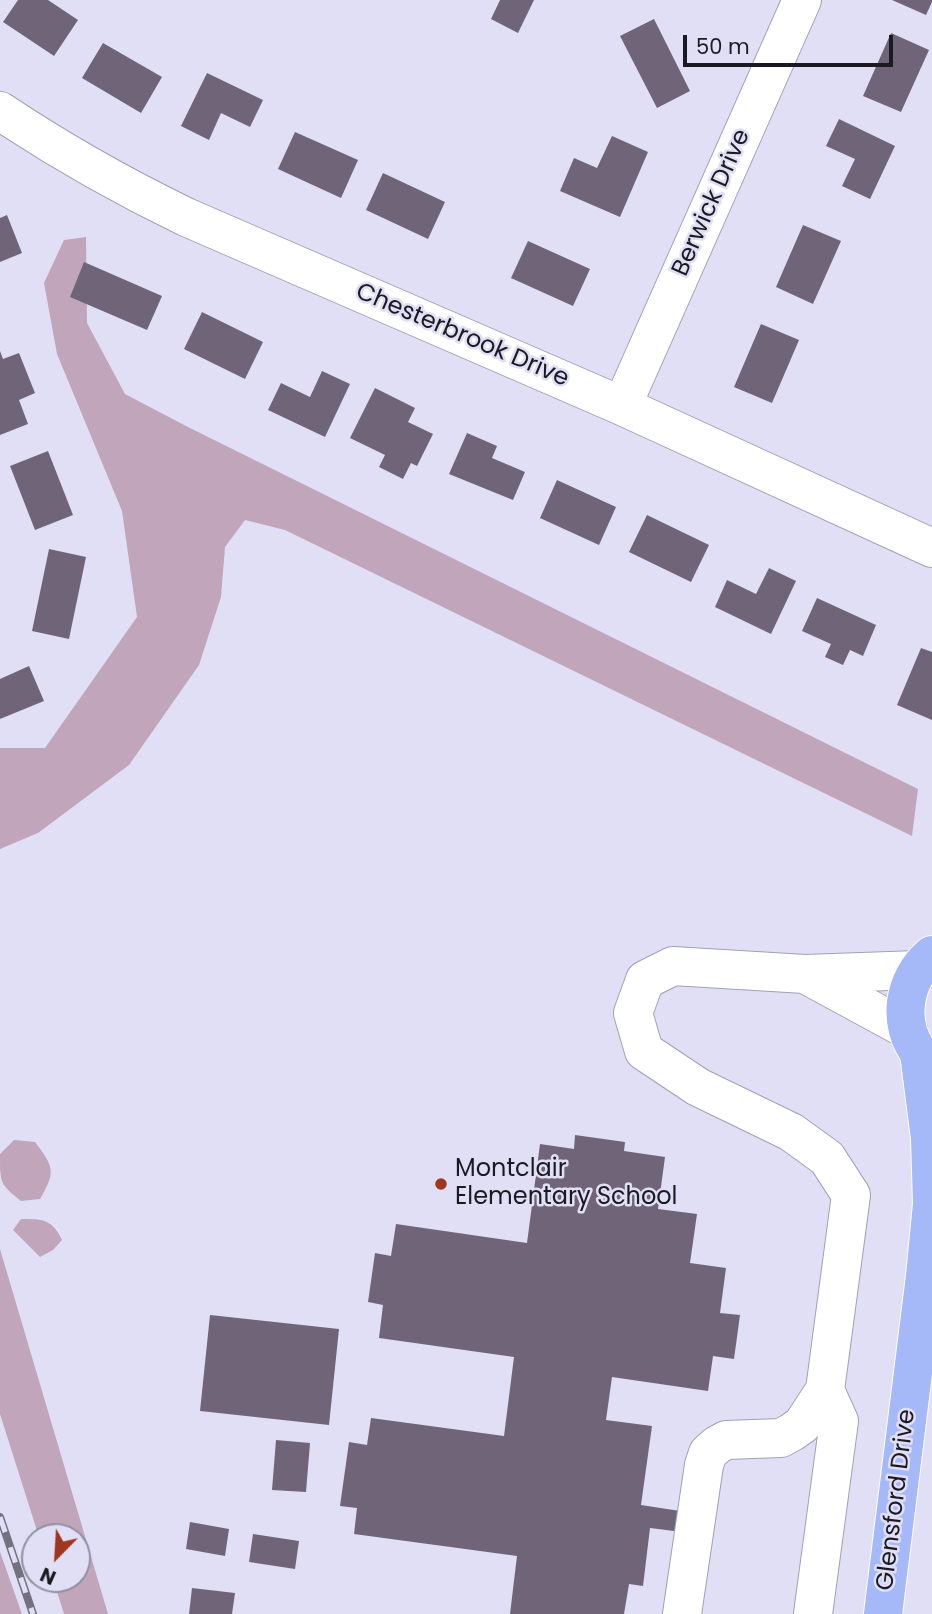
<!DOCTYPE html>
<style>
body{margin:0}
#map{position:relative;width:932px;height:1614px;overflow:hidden;background:#e1dff6;font-family:Poppins,sans-serif}
canvas{display:block}
.north{position:absolute;left:21px;top:1523px;width:70px;height:70px;box-sizing:border-box;background:#e1dff6;border:2px solid #9290a1;border-radius:50%;rotate:204deg;font-size:19px;font-weight:700;line-height:28px;text-align:center;color:#1b1a22}
.north::after{content:'';display:block;margin:auto;width:24px;height:32px;background:#9f361f;clip-path:polygon(50% 0,100% 100%,50% 72%,0 100%)}
.scale{position:absolute;left:683px;top:35px;width:210px;height:32px;box-sizing:border-box;border:4px solid #1b1a22;border-top:0;padding-left:9px;font-size:21px;line-height:24px;white-space:nowrap;color:#1b1a22;-webkit-text-stroke:5px #e1dff6;paint-order:stroke}
</style>
<div id="map">
<canvas width="932" height="1614"></canvas>
<div class="north">N</div>
<div class="scale">50 m</div>
</div>
<script>
const c = document.querySelector('canvas').getContext('2d');
c.lineJoin = 'round';
function fill(path, color) {
  c.fillStyle = color;
  c.fill(path, 'evenodd');
}
function trace(path, color, width, dash) {
  c.strokeStyle = color;
  c.lineWidth = width;
  c.lineCap = dash ? 'butt' : 'round';
  c.setLineDash(dash || []);
  c.stroke(path);
}
function drawText(font, color, halo, rows, align = 'center') {
  c.font = font + ' Poppins,sans-serif';
  c.lineWidth = 5;
  c.setLineDash([]);
  c.textBaseline = 'middle';
  c.strokeStyle = halo;
  c.fillStyle = color;
  for (const [text, x, y, turn = 0] of rows) {
    c.save();
    c.translate(x, y);
    c.rotate((+turn || 0) * Math.PI / 180);
    c.textAlign = isNaN(turn) ? turn : align;
    if (halo) c.strokeText(text, 0, 0);
    c.fillText(text, 0, 0);
    c.restore();
  }
}
fill(new Path2D(`
 M86,237L87,323L125,394L186,426L918,789L912,836L285,530L245,520L225,547L221,597L199,665L129,765L38,833L0,849V748H45L137,617L122,511L57,354L44,283L64,240Z
 M14,1140L35,1142C54,1167 56,1172 40,1199L21,1201C0,1184 0,1184 0,1154Z
 M21,1219C43,1219 52,1219 62,1240L53,1250L40,1257L13,1230Z
 M0,1249L108,1614H64L53,1579H77V1537H39L0,1414Z
 M0,1552L22,1614H0Z`), '#c0a5bb');
fill(new Path2D(`
 M18,0H48L78,20L54,56L3,22Z
 M500,0H534L518,33L491,19Z
 M892,0H932V2L926,15Z
 M654,19L690,91L657,108L620,36Z
 M891,33L929,50L901,112L863,96Z
 M103,43L162,77L141,113L82,78Z
 M207,73L263,100L250,127L221,113L209,140L181,126Z
 M839,119L895,146L870,199L842,186L855,159L826,146Z
 M295,132L358,160L341,198L278,169Z
 M612,136L648,152L620,217L560,191L574,158L597,168Z
 M383,173L445,202L428,239L366,210Z
 M7,215L22,253L0,262V218Z
 M803,225L841,241L813,304L776,287Z
 M528,241L590,269L573,306L511,278Z
 M84,262L162,296L147,330L70,297Z
 M202,312L263,342L245,379L184,349Z
 M761,324L799,340L772,403L734,387Z
 M0,351L3,359L19,353L35,393L19,400L28,424L0,435Z
 M322,371L350,384L325,437L268,410L281,383L310,397Z
 M375,388L415,408L408,422L433,434L417,466L411,463L403,479L379,467L385,455L350,438Z
 M467,433L497,446L492,458L525,472L513,500L449,474Z
 M48,451L73,515L35,530L10,466Z
 M557,480L616,507L599,545L540,518Z
 M647,515L709,545L691,582L629,552Z
 M49,549L86,557L69,639L32,631Z
 M769,568L796,581L771,634L715,607L727,580L756,594Z
 M817,598L876,625L863,656L850,650L843,665L825,657L831,644L802,631Z
 M921,648L932,652V720L897,705Z
 M29,666L44,701L0,719V679Z
 M575,1135L625,1142L624,1151L665,1157L658,1209L697,1214L690,1263L726,1268L720,1313L740,1315L734,1359L713,1356L708,1391L612,1377L606,1420L652,1426L641,1505L693,1513L690,1533L650,1528L643,1586L629,1584L624,1614H510L517,1556L354,1534L357,1508L340,1506L349,1442L367,1445L371,1418L504,1436L514,1357L379,1338L383,1305L368,1302L375,1253L391,1256L396,1224L527,1243L540,1144L574,1149Z
 M210,1315L339,1329L329,1425L200,1411Z
 M276,1440L310,1443L306,1492L272,1490Z
 M190,1522L229,1529L225,1556L186,1549Z
 M253,1534L299,1541L295,1569L249,1562Z
 M192,1588L235,1593L232,1614H189Z`), '#706578');
const minor = new Path2D(`
 M0,111C60,151 122,186 186,217L622,406L932,548
 M622,406L802,0
 M805,974L908,1030
 M682,1614L704,1465L708,1453L717,1445L726,1440L781,1438L792,1432L802,1425L825,1390L851,1195L827,1158L791,1132L698,1087L644,1051L633,1013L645,980L673,966L805,974L918,970
 M813,1614L839,1421L825,1390`);
const major = new Path2D(`
 M932,955C903,979 896,1024 920,1054C923,1058 928,1062 932,1065
 M883,1614L925,1276L932,1204L930,1138L919,1053`);
trace(minor, '#a2a0b6', 40);
trace(major, '#fff', 40);
trace(minor, '#fff', 38);
trace(major, '#a5b8f7', 38);
const rail = new Path2D(`
 M0,1517L33,1614`);
trace(rail, '#737180', 8);
trace(rail, '#e1dff6', 5, [16]);
for (const [x, y, r, color] of [
 [441,1184,7,"#9f361f"]
]) {
  const dot = new Path2D();
  dot.arc(x, y, r, 0, 2 * Math.PI);
  c.fillStyle = color;
  c.fill(dot);
  trace(dot, '#e1dff6', 2.5);
}
drawText('24px', '#1b1a22', '#e1dff6', [
 ["Berwick Drive",712,203,-66],
 ["Chesterbrook Drive",462,336,23],
 ["Glensford Drive",897,1500,-83]
]);
drawText('24px', '#1b1a22', '#e1dff6', [
 ["Montclair",455,1170],
 ["Elementary School",455,1198]
], 'left');
</script>
